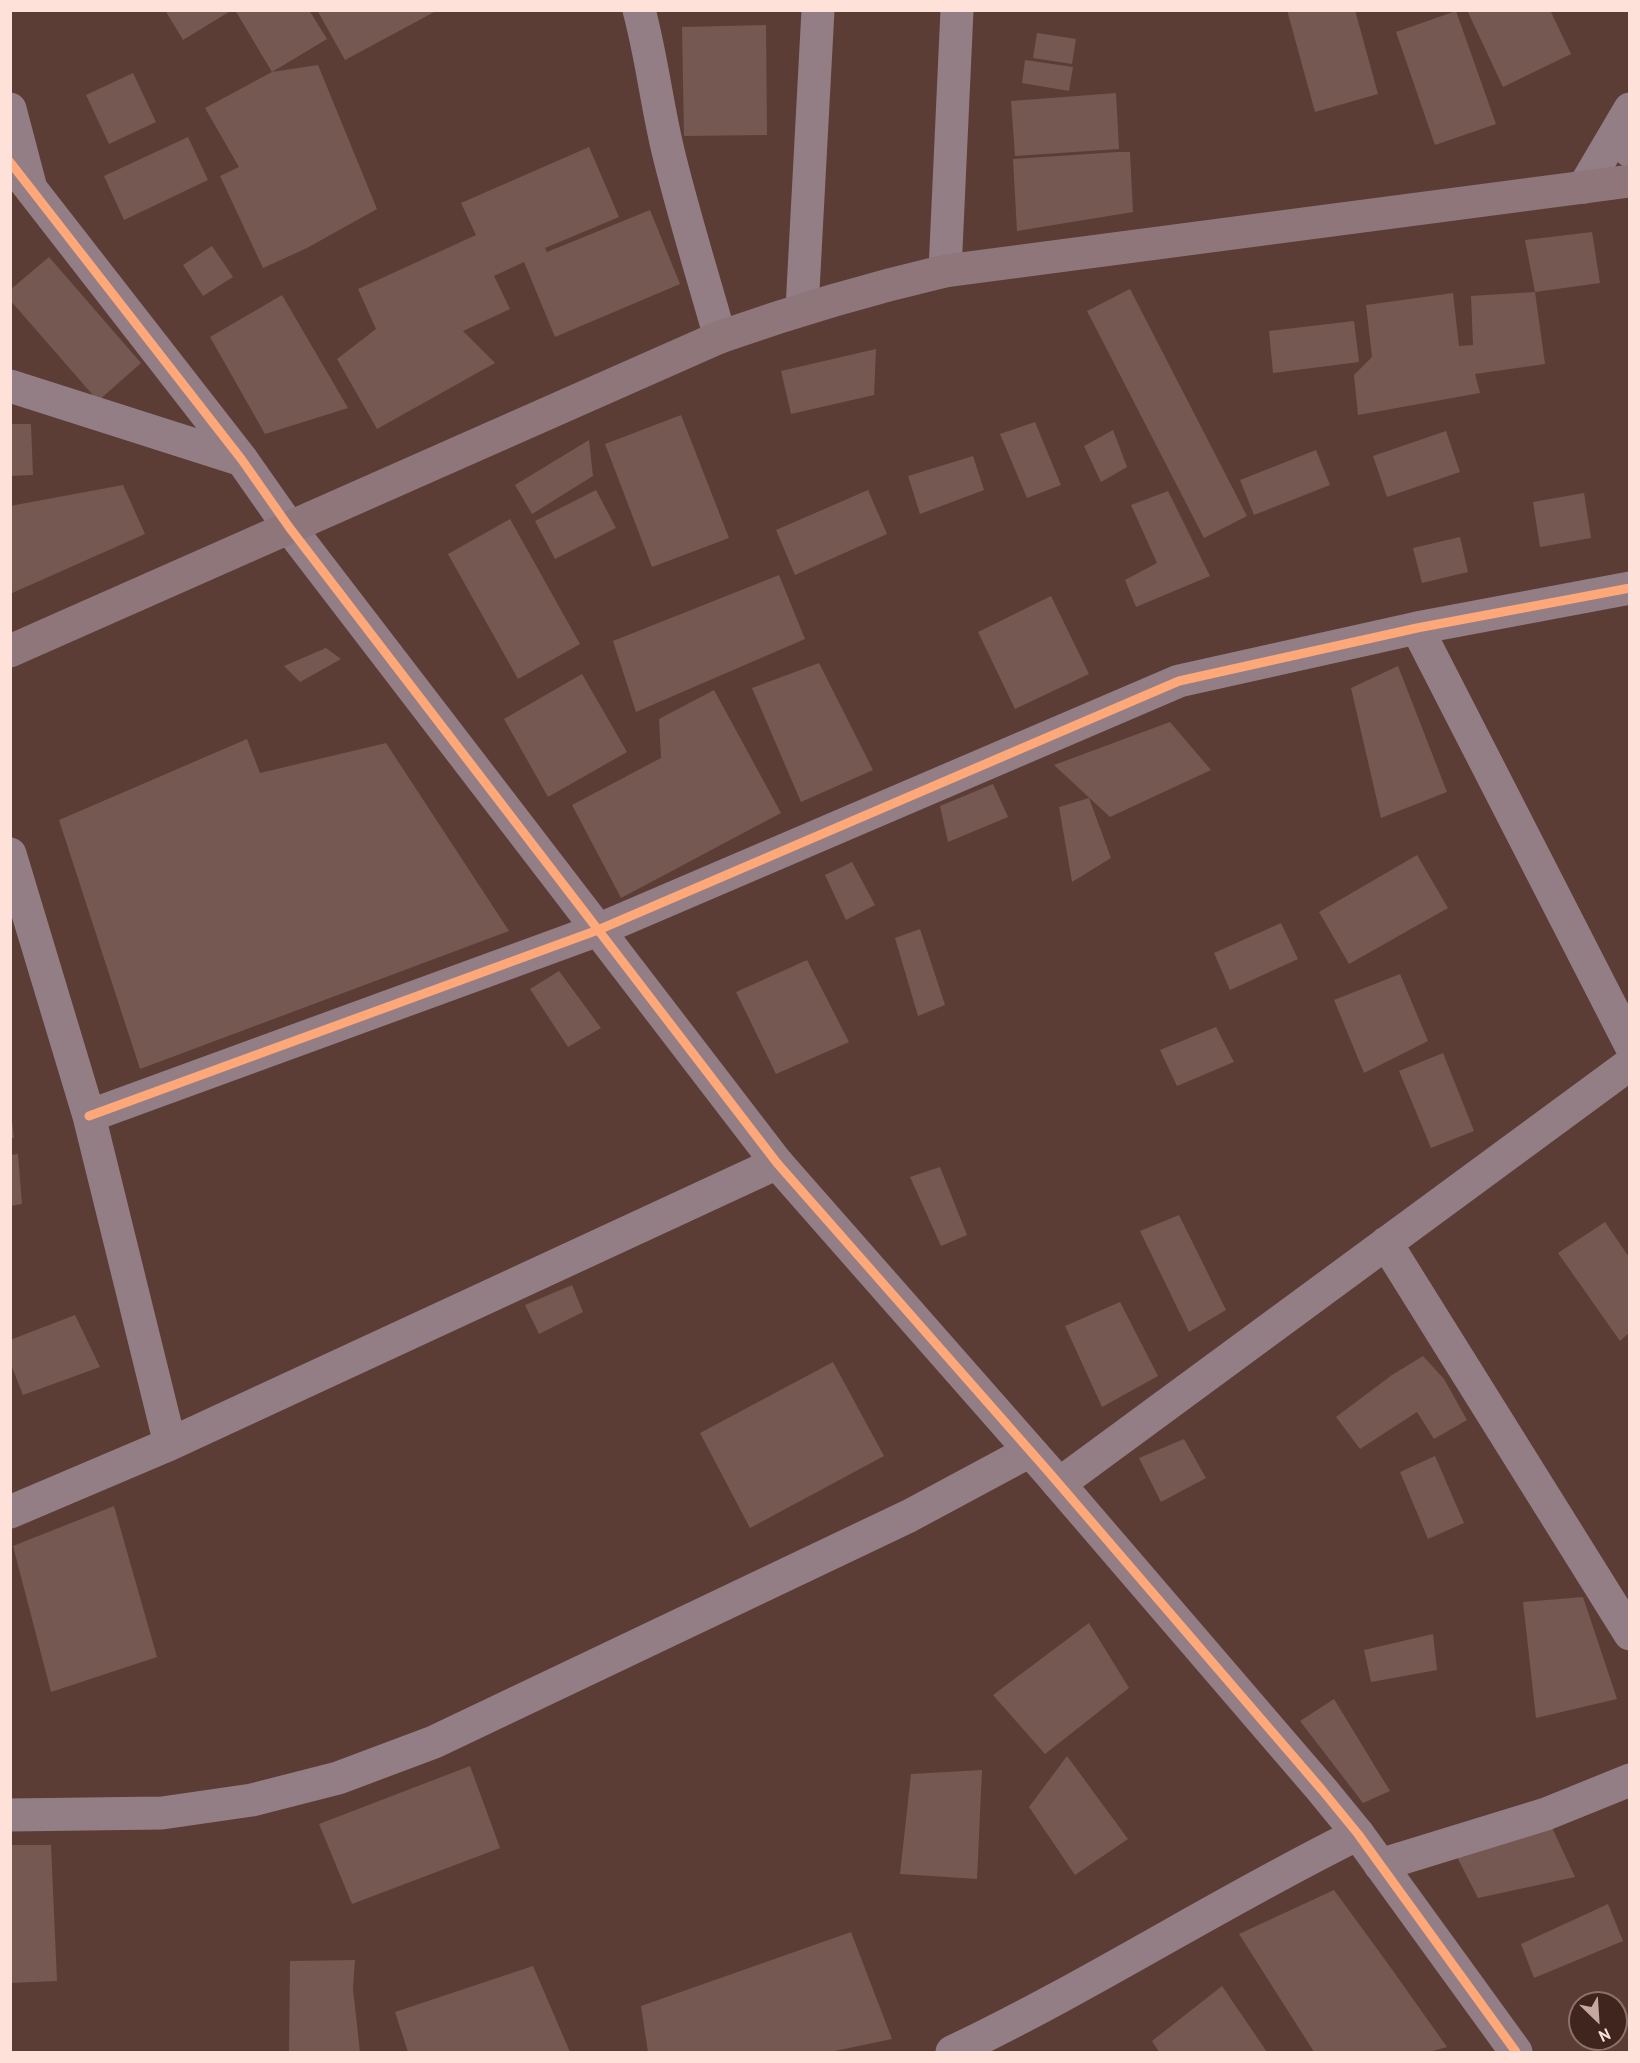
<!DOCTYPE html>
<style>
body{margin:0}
#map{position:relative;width:1640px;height:2063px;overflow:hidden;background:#5c3d35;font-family:"PT Sans",sans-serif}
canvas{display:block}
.frame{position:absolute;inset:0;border:12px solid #fee2da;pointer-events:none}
.north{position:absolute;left:1568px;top:1991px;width:60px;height:60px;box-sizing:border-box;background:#3f251e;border:2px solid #8b7169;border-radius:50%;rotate:155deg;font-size:16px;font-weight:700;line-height:24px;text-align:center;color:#fee2da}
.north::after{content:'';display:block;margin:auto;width:21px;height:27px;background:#c5a8a0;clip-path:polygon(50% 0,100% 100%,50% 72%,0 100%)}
</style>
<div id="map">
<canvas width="1640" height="2063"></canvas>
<div class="frame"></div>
<div class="north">N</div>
</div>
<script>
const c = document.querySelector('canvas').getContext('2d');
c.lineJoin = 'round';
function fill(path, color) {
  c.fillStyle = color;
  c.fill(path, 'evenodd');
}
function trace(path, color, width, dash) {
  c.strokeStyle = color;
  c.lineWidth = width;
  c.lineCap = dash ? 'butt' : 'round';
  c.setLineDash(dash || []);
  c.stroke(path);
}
fill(new Path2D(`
 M165,10H232L183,40Z
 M235,10H309L327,39L272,72Z
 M317,10H438L345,60Z
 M1287,10H1355L1378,94L1315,112Z
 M1467,10H1550L1571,54L1503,87Z
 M1456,11L1496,124L1435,145L1396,32Z
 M766,25L767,135L684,136L682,27Z
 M1037,33L1076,39L1072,64L1033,58Z
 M1025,60L1073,67L1069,91L1022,83Z
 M318,65L377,209L307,248L263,268L220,176L239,167L205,108L272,72Z
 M133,73L156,122L109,144L86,95Z
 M1116,93L1119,149L1015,156L1011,101Z
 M188,137L208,180L124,220L104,176Z
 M589,147L619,217L545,248L547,252L650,210L680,284L555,337L524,262L494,276L510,309L463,331L495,363L377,429L337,359L376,329L358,289L476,235L461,203Z
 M1118,152H1130L1133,212L1017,231L1013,159Z
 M1592,232L1600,283L1535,292L1525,240Z
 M212,246L233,277L203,296L183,265Z
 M49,257L141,363L98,401L10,300V290Z
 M1130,289L1247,516L1204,538L1087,311Z
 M1535,292L1545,364L1475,374L1480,393L1358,415L1354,375L1372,357L1366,305L1453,293L1459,346L1473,345L1471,296Z
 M282,295L348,408L265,434L210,337Z
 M1354,321L1359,362L1273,373L1269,331Z
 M876,349L874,395L791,414L781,371Z
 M681,415L729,538L652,567L605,444Z
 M1035,422L1061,485L1027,498L1000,434Z
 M10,424H31L33,475L10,476Z
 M1113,430L1127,467L1101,482L1084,446Z
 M1446,431L1460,472L1387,497L1373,456Z
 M589,440L593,476L532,514L515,485Z
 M1316,450L1330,485L1254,515L1240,480Z
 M973,456L984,490L920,514L908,476Z
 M123,485L145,534L10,594V506Z
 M596,490L616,528L555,559L535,521Z
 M868,490L887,534L795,575L776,530Z
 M1168,491L1210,576L1136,607L1125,580L1157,563L1131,505Z
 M1584,493L1591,538L1540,547L1533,502Z
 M510,519L580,644L518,679L448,554Z
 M1460,537L1468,572L1422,583L1413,548Z
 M779,575L805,639L636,712L613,641Z
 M1051,596L1089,674L1015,709L978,632Z
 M326,648L341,659L300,682L284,666Z
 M819,663L873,770L801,802L752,688Z
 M1398,666L1447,792L1381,818L1351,688Z
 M582,674L627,752L548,797L504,719Z
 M714,690L781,813L621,898L572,805L661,758L659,719Z
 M1170,722L1211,770L1110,817L1054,765Z
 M247,739L260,773L386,743L509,931L140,1069L59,820Z
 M993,784L1008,817L948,842L940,806Z
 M1089,798L1111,858L1072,882L1059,807Z
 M1417,855L1448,908L1349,964L1319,912Z
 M852,862L875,905L846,920L825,875Z
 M1281,923L1298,959L1230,990L1214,953Z
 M920,929L945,1005L918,1016L895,938Z
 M807,960L849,1042L776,1074L736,992Z
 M559,971L601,1028L568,1047L530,989Z
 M1400,974L1428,1041L1364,1073L1334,1000Z
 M1216,1027L1234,1062L1177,1086L1160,1050Z
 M1443,1053L1474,1131L1431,1148L1399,1071Z
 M12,1121L14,1138H10V1122Z
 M18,1154L22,1204L10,1206V1155Z
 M940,1167L967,1235L941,1246L910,1177Z
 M1179,1215L1226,1310L1189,1332L1140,1231Z
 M1605,1222L1629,1257V1333L1620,1341L1558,1253Z
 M572,1285L583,1312L539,1334L525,1305Z
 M1120,1302L1158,1376L1102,1407L1065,1326Z
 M75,1315L100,1367L23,1395L10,1362V1340Z
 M1423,1356L1444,1379L1467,1420L1434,1439L1417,1412L1360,1449L1336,1417L1392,1375Z
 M833,1362L884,1456L750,1528L700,1433Z
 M1184,1439L1206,1478L1161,1502L1139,1458Z
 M1435,1456L1464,1523L1428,1539L1400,1472Z
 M114,1506L157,1657L51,1692L13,1546Z
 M1583,1597L1617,1699L1536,1718L1523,1602Z
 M1089,1623L1129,1688L1045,1754L993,1695Z
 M1433,1634L1437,1670L1371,1682L1364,1650Z
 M1334,1699L1390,1791L1363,1803L1300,1721Z
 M1067,1756L1128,1839L1075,1875L1029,1807Z
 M470,1766L500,1848L352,1904L319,1824Z
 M982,1770L977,1879L900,1874L911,1774Z
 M1548,1819L1575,1877L1478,1898L1456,1855Z
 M10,1845H51L57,1981L10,1983Z
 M1334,1890L1386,1961L1447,2047L1429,2052H1314L1239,1934Z
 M1608,1904L1623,1941L1534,1978L1521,1944Z
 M851,1932L892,2039L830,2052H648L641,2006Z
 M355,1960L353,1989L360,2052H289L290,1961Z
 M533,1966L570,2052H408L395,2012Z
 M1222,1986L1267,2052H1159L1152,2041Z`), '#755851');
trace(new Path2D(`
 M639,10C652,58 657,107 669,155C684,216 703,277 720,337
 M10,109L30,185
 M1623,121L1630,151
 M945,271L957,10
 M802,309L818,10
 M10,386L242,460
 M1417,628L1630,1044
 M10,854L89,1116L170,1444
 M89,1116L598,930L1179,681L1417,628L1630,588
 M1386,1243L1630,1634
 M1059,1484L1630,1064
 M10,1512L170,1444L777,1163
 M10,1815L162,1813L252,1800L338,1778L434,1742L909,1516L1030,1451
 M1380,1865L1546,1814L1630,1780
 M952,2052C1091,1986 1220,1902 1358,1834`), '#937e86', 33);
trace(new Path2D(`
 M10,162L242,460L289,527L777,1163L1047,1470L1322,1790L1358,1834L1516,2052
 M1584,187L1630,109`), '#937e86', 33);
trace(new Path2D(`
 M10,651L720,337C794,311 868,289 945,271L1630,181`), '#8f767b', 33);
trace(new Path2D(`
 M10,162L242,460L289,527L777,1163L1047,1470L1322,1790L1358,1834L1516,2052
 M89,1116L598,930L1179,681L1417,628L1630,588`), '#fea87a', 9);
</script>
